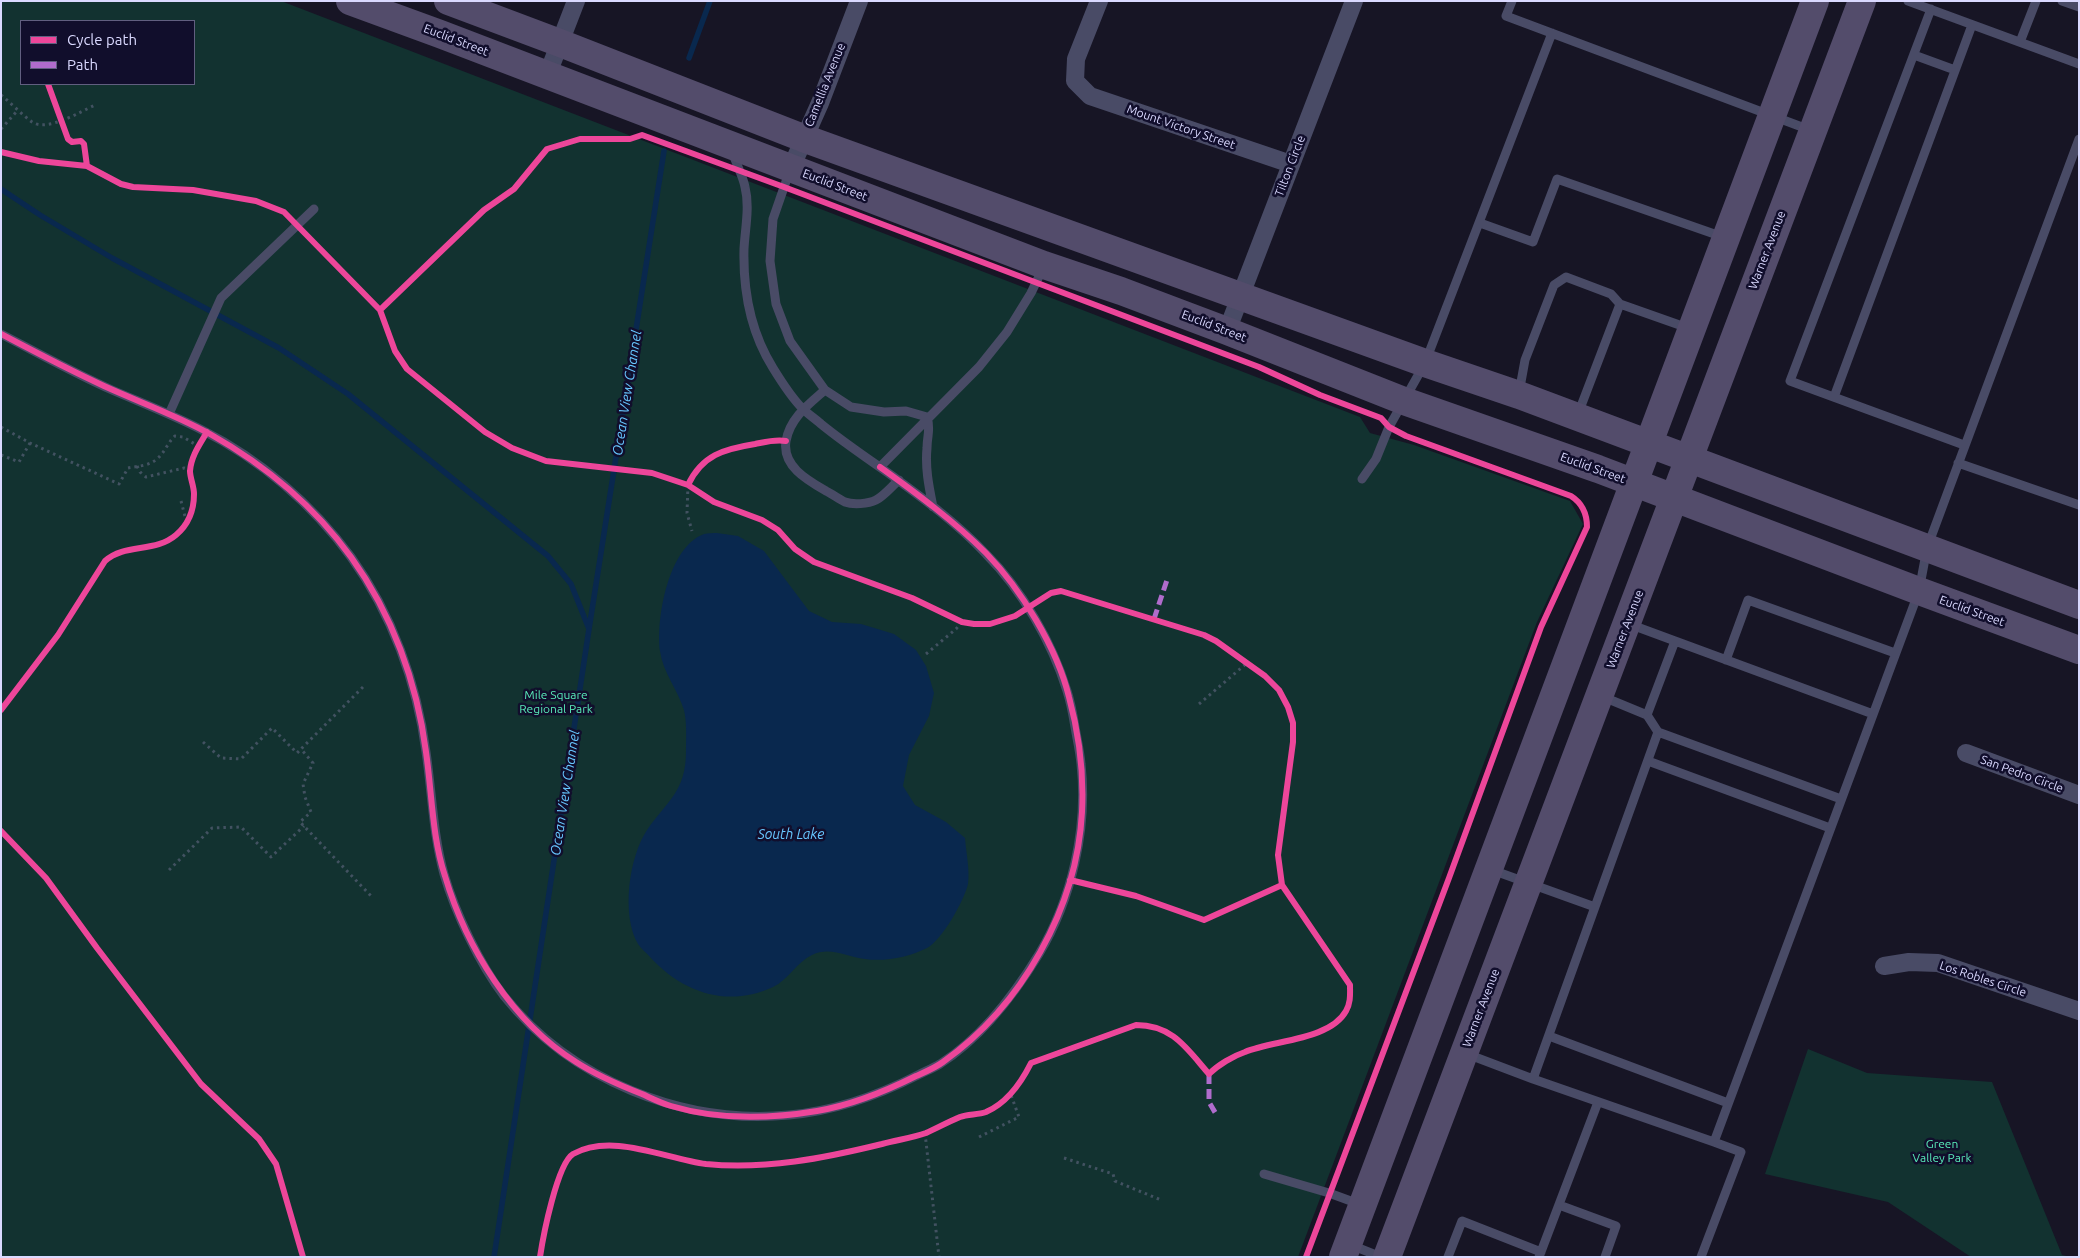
<!DOCTYPE html>
<style>
body{margin:0}
#map{position:relative;width:2080px;height:1258px;overflow:hidden;background:#171525;font-family:Ubuntu,sans-serif}
canvas{display:block}
.frame{position:absolute;inset:0;border:2px solid #dad9ff;pointer-events:none}
.legend{position:absolute;left:20px;top:20px;width:175px;height:65px;box-sizing:border-box;background:#110e2c;border:1px solid #615f80;margin:0;padding:6px 9px;list-style:none;font-size:15px;color:#dad9ff}
.legend li{display:flex;align-items:center;gap:10px;height:25px}
.legend b{width:25px;border:1px solid #615f80}
</style>
<div id="map">
<canvas width="2080" height="1258"></canvas>
<div class="frame"></div>
<ul class="legend">
<li><b style="height:6px;background:#ed469a"></b>Cycle path</li>
<li><b style="height:6px;background:#b06ccc"></b>Path</li>
</ul>
</div>
<script>
const c = document.querySelector('canvas').getContext('2d');
c.lineJoin = 'round';
function fill(path, color) {
  c.fillStyle = color;
  c.fill(path, 'evenodd');
}
function trace(path, color, width, dash) {
  c.strokeStyle = color;
  c.lineWidth = width;
  c.lineCap = dash ? 'butt' : 'round';
  c.setLineDash(dash || []);
  c.stroke(path);
}
function drawText(font, color, halo, rows, align = 'center') {
  c.font = font + ' Ubuntu,sans-serif';
  c.lineWidth = 5;
  c.setLineDash([]);
  c.textBaseline = 'middle';
  c.strokeStyle = halo;
  c.fillStyle = color;
  for (const [text, x, y, turn = 0] of rows) {
    c.save();
    c.translate(x, y);
    c.rotate((+turn || 0) * Math.PI / 180);
    c.textAlign = isNaN(turn) ? turn : align;
    if (halo) c.strokeText(text, 0, 0);
    c.fillText(text, 0, 0);
    c.restore();
  }
}
fill(new Path2D(`
 M1,1H281L1360,417L1370,433L1414,445L1570,501L1583,524L1537,622L1298,1257H1ZM21,21H194V84H21Z
 M1808,1049L1867,1073L1992,1082L2062,1255L2071,1257H1971L1888,1202L1765,1174Z`), '#123230');
fill(new Path2D(`
 M717,533L738,536L764,551L809,611L832,622L861,624L894,634L916,650L926,666L934,693L929,716L909,755L903,786L915,805L946,822L965,838C966,852 970,870 968,884C964,901 942,940 927,948C909,957 885,962 865,959C847,957 830,946 812,955C797,962 788,980 773,987C728,1008 683,993 650,957C647,953 641,949 638,944C621,915 629,857 647,830C667,801 686,792 686,751C686,739 687,722 684,710C678,690 663,673 660,651C656,619 668,547 704,534C708,533 713,533 717,533Z`), '#09284e');
trace(new Path2D(`
 M689,58L710,1
 M1,189L40,215L112,258L279,348L348,394L548,556L571,584L589,629
 M494,1257L589,629L664,151`), '#09284e', 5.5);
trace(new Path2D(`
 M1,95C11,103 21,114 32,122C47,132 80,112 95,105
 M1,129L18,110
 M1,427L30,443L119,484L128,468C138,466 150,466 158,458C165,452 168,442 175,436L183,437L198,446
 M1,455L19,462L30,443
 M137,466L140,472L146,477L184,468L190,470
 M688,485L687,513L692,531
 M181,501L187,524
 M926,654L956,629L962,622
 M363,687L301,749L313,763L303,784L305,797L311,812L300,822L372,897
 M1199,704L1247,663
 M203,742L221,758L241,759L272,728L297,753L301,749
 M169,870L212,828L241,827L271,857L304,826
 M925,1133L939,1257
 M979,1137L1019,1117L1011,1095
 M1064,1158L1113,1174L1115,1181L1161,1200`), '#425261', 3, [2.5, 4]);
trace(new Path2D(`
 M1512,1L1506,16L1810,130
 M1908,1L2079,64
 M2062,1L2079,7
 M1931,9L1790,381L1964,445
 M2020,42L2036,1
 M1914,55L1955,70
 M790,170L773,219L770,261L776,304L790,341L825,390L851,407L884,412L906,411L927,417C931,430 927,435 927,448C925,468 929,487 933,507
 M1480,223L1533,242L1557,179L1723,237
 M1,334C38,353 74,373 112,390C142,403 173,415 202,430C260,459 313,505 351,557C392,614 417,683 426,752C432,792 433,835 444,874C455,912 480,965 504,996C571,1080 683,1125 789,1115C836,1111 877,1096 918,1075C926,1071 933,1068 940,1064C981,1038 1014,995 1039,954C1072,899 1088,828 1081,764C1080,752 1077,739 1075,727C1073,715 1071,703 1067,691C1052,642 1022,590 986,554C958,524 924,499 891,475C867,458 843,442 821,424C818,421 804,411 802,408C791,397 781,381 773,368C751,333 743,290 744,249C745,229 750,207 745,187C743,176 736,164 733,153
 M825,390C809,404 790,418 786,441C782,466 807,480 826,491C832,494 839,499 845,502C853,505 868,504 876,500C884,496 892,486 899,480
 M1519,393L1525,360L1554,285L1566,277L1611,294L1620,304
 M1834,397L1972,25
 M169,414L221,298L314,209
 M1578,414L1620,304L1688,328
 M1958,463L2079,505
 M880,467L979,367L1007,332L1031,293L1043,268
 M1362,479L1376,459L1389,427L1425,363L1552,33
 M1629,624L1873,714
 M1726,660L1748,600L1895,653
 M1601,696L1647,715L1658,732L1841,799
 M1647,715L1675,641
 M1648,761L1830,828
 M1492,870L1595,907
 M1549,1036L1728,1103
 M1467,1054L1533,1079L1714,1142L1919,591L1927,548L2079,139
 M1533,1079L1658,732
 M1264,1174L1329,1193L1359,1204
 M1559,1205L1616,1226L1605,1257
 M1351,1245L1381,1257
 M1448,1257L1462,1221L1541,1252
 M1539,1257L1598,1102
 M1701,1257L1741,1152L1714,1142`), '#494b66', 9);
trace(new Path2D(`
 M1099,1L1076,59L1075,81L1090,96L1291,164
 M547,76L576,1
 M791,168L820,103L859,1
 M1227,331L1354,1
 M1966,753L2079,795
 M1884,966L1909,962L1938,963L2079,1011`), '#494b66', 18);
trace(new Path2D(`
 M350,1L440,34L1044,265L1121,291L1227,331L1404,401L1598,469L1919,591L2079,650
 M448,1L560,43L803,138L1425,363L1519,395L2079,605
 M1343,1257L1815,1
 M1387,1257L1862,1`), '#534c6b', 28);
trace(new Path2D(`
 M1154,619L1167,580
 M1209,1074V1102L1216,1114`), '#b06ccc', 5, [10, 5]);
trace(new Path2D(`
 M48,84L68,139L72,142L81,141L84,144L87,166
 M1,152L39,161L87,166L121,184L133,187L193,190L256,201L284,212L380,310L395,351L407,369L485,432L512,448L546,461L652,473L688,485L714,502L762,520L778,530L795,549L814,562L912,598L962,622L974,624H990L1015,616L1051,593L1061,591L1204,635L1216,641L1265,676L1279,690L1288,707L1293,723V742L1278,855L1282,885L1350,985C1350,994 1351,1002 1346,1011C1330,1040 1274,1040 1245,1052C1233,1056 1218,1065 1209,1074C1187,1049 1173,1025 1136,1025L1031,1063C1021,1083 1007,1103 986,1112C978,1115 968,1114 960,1117C948,1122 937,1128 926,1133C912,1138 896,1140 882,1144C825,1158 765,1170 706,1164C666,1159 612,1132 573,1154C557,1164 543,1237 540,1257
 M380,310L484,210L514,189L547,149L580,139H630L642,135L784,187L1259,367L1320,395L1381,418L1389,427L1406,436L1571,496C1582,503 1587,514 1587,527L1541,627L1449,878L1306,1257
 M1,334C35,352 69,370 104,386C139,402 176,415 210,434C265,465 314,506 351,557C392,614 417,682 426,752C432,793 432,837 445,876C466,947 512,1022 576,1062C596,1075 619,1085 642,1094C651,1098 661,1103 671,1106C718,1120 769,1119 817,1111C852,1105 884,1092 916,1076C925,1072 935,1068 943,1062C1022,1006 1077,908 1082,812C1084,774 1079,734 1069,697C1057,648 1021,589 986,553C954,521 916,493 880,467
 M688,485C702,455 724,449 755,444C765,442 775,439 786,441
 M1,710L58,635L105,561C125,543 155,553 176,535C189,524 194,510 194,494C194,486 190,478 190,471C191,456 200,444 207,432
 M1,831L46,878L97,948L201,1084L259,1139L276,1164L303,1257
 M1070,880L1136,896L1204,920L1282,885`), '#ed469a', 6);
drawText('12px', '#dad9ff', '#110e2c', [
 ["Euclid Street",456,40,21],
 ["Camellia Avenue",825,85,-68],
 ["Mount Victory Street",1181,127,19],
 ["Tilton Circle",1290,166,-69],
 ["Euclid Street",835,185,21],
 ["Warner Avenue",1767,250,-69],
 ["Euclid Street",1214,326,21],
 ["Euclid Street",1593,468,20],
 ["Euclid Street",1972,611,20],
 ["Warner Avenue",1625,629,-69],
 ["San Pedro Circle",2022,774,20],
 ["Los Robles Circle",1983,979,18],
 ["Warner Avenue",1481,1008,-69]
]);
drawText('12px', '#59ebb9', '#110e2c', [
 ["Mile Square",556,695],
 ["Regional Park",556,709],
 ["Green",1942,1144],
 ["Valley Park",1942,1158]
]);
drawText('italic 14px', '#67c7ff', '#110e2c', [
 ["Ocean View Channel",627,393,-81],
 ["Ocean View Channel",565,793,-81],
 ["South Lake",791,834]
]);
</script>
